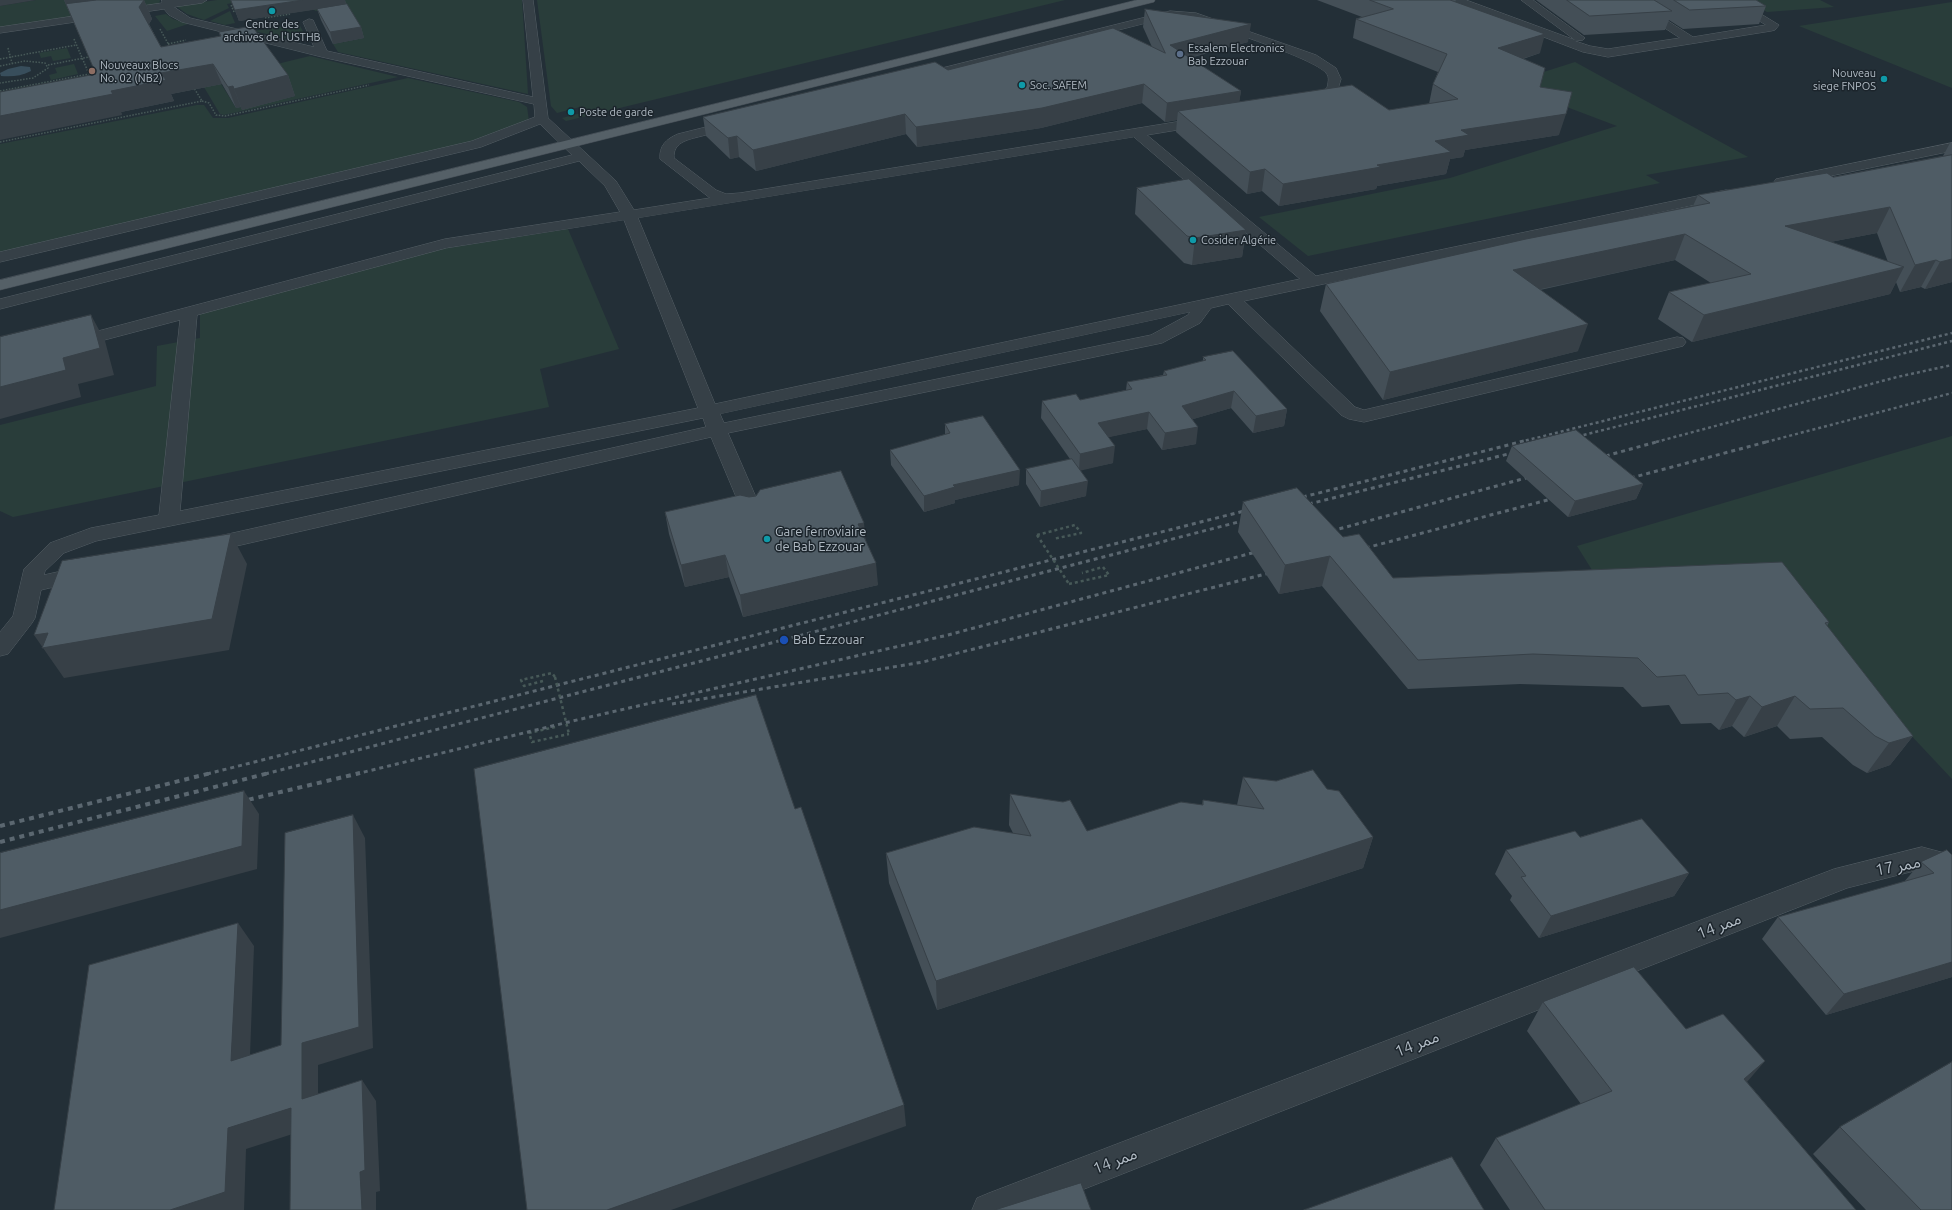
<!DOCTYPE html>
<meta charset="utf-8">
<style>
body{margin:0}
canvas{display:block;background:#232f37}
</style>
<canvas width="1952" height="1210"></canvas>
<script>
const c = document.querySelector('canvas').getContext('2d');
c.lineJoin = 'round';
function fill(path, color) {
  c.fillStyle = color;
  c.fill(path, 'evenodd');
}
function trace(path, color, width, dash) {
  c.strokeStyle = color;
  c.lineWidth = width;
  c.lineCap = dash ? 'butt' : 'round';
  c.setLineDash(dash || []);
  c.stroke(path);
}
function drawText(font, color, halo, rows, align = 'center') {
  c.font = font + ' Ubuntu,"Noto Sans Arabic",sans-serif';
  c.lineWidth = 3;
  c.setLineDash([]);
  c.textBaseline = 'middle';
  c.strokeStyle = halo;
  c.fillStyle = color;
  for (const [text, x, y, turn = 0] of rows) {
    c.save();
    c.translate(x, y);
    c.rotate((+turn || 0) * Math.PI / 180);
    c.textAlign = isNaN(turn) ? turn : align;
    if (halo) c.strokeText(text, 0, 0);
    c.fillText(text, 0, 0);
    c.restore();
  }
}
fill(new Path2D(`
 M36,0H160L159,5L0,28V6Z
 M217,0H250L227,4L229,8L204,20L187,14L176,6Z
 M310,0H522L528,94L338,52L333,44L364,38L329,9L315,11Z
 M537,0H1065L566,121L562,118L585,112L580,107L557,113L551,106Z
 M1747,0H1820L1834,7L1767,12Z
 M1952,2V88L1799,26Z
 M230,11L235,23L225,25L210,21Z
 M166,14L173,19L188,24L167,31L155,16Z
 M299,24L305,35L284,38L254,31Z
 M67,48L71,58L53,61L51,56L41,58L39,53Z
 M310,56L398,77L224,115L220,114L198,77L215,74L236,108L241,107L242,109L295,96L273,65Z
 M1575,62L1748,157L1646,175L1660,183L1308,256L1259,217L1450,178L1617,126L1506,84Z
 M74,64L78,74L51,80L49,75L57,73L55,68Z
 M408,78L519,102L527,107L529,121L466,144L0,253V144L197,105H204L213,118H228Z
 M568,229L619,349L540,369L549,407L13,517L0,511V425L156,386L157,346L200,338V314L442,249Z
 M1952,436V779L1769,584L1612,602L1577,546Z`), '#293d3a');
fill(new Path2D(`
 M21,66L30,67L31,71C21,76 12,77 1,76L0,73L8,69Z`), '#384e5c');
const minor = new Path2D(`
 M162,0H207L202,3L174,7L190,18L314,47L303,22L309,19L313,20L327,51L533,97L523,0H533L548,118L616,181L634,210L710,198L660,159C659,146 666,139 678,134L1170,11L1196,13L1316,55L1336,68L1341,79L1337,92L1327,99L1310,106L1286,112L1147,135L1316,276L1726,190L1731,191L1733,194L1731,197L1726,198L1244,301L1355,407L1364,410L1677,337L1683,338L1686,342L1683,346L1364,422L1349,419L1341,415L1228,304L1211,308L1200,323L1162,343L728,433L762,511L759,516L752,517L745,516L742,511L711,437L206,553L199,551L196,546L199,541L206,539L706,427L703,418L96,541L64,553L45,571L44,575L84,566L92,568L95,573L92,578L41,590L35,618L32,623L8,654L0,656V632L13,616L24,569L50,543L91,528L159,515L180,320L74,348L68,347L65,343L68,339L445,239L620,212L605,186L579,161L0,309V299L572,155L540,124L481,147L0,262V252L472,141L535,117L534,104L322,57L182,22L169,15L164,9L0,33V27L162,3ZM1170,17L1191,18C1215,27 1314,58 1326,73C1330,77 1328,83 1327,88L1312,97L1286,104L740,193L726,194L716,190L674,158C673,143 686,140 698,137ZM1134,137L1300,279L715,404L638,218ZM624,220L698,408L180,511L197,315L446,248ZM1190,312L1188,315L1151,335L724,423L720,414Z
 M1451,0H1466L1575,40L1521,0H1533L1585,38L1583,40L1575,41L1590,46L1608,49L1680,38L1622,0H1635L1693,37L1766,25L1725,0H1738L1779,25L1775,30L1771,31L1608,57L1583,52L1452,2Z
 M1952,143V151L1781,186L1776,185L1774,182L1776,179L1781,178Z
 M1922,847L1952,855V877L1922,869L1847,888L1031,1210H972L977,1198L989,1193L1834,869Z`);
const major = new Path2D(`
 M1137,0H1155L1154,2L0,290V280Z`);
trace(minor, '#545e65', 1);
trace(major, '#434c54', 1);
trace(new Path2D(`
 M234,12L231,5L236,4
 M265,18L290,14
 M160,29L170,47
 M74,39L89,74
 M168,44L186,40
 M8,48L12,63
 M0,59L76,45
 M48,65L89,57
 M0,66L25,61L45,63L48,68L33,78L0,83
 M0,91L89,74
 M202,101L209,103L216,115L225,116L369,85
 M0,142L202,101L194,88`), '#475958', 1.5, [1.5, 1.5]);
trace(new Path2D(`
 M1037,535L1075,525L1081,533L1053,539
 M1069,584L1109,575L1103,567L1082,573
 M543,681L524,686L521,680L552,673L555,677
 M555,727L529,733L532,742L569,734`), '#475958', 2.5, [3, 3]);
fill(minor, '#364047');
fill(major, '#556067');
trace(new Path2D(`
 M1572,438L1952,341
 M1520,442L1952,333
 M1656,442L1897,377L1952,365
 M1766,442L1952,393`), '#5b6770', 2.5, [3, 3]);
trace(new Path2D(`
 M1598,458L1660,441
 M1623,480L1770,441
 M1295,499L1524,441
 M1301,506L1520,451
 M1324,533L1537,475
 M1358,550L1559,497
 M672,704L923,662L1277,571
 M207,774L1252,509
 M265,774L1250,519
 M356,774L581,719L948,635L1263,550`), '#5b6770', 3, [4, 4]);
trace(new Path2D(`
 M239,802L360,773
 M0,826L211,773
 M0,842L269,773`), '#5b6770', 4, [5, 5]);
trace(new Path2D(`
 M1037,535L1069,584
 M555,677L569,734`), '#475958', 2.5, [3, 3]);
fill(new Path2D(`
 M64,0H144L152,19L149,24L161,47L220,36L219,32L288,75L295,96L242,110L241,107L236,108L222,84L171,94L174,101L121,112L122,115L96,74Z
 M231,0H345L346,4L361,27L364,38L333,44L321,20L317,9L239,21Z
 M1317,0H1456L1455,2L1540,53L1523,59L1540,87L1559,135L1465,150L1463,157L1450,159L1446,174L1377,186L1376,189L1279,206L1262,191L1247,194L1176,132L1177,120L1165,122L1142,103L1041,128L917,147L906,134L756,171L739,157L730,159L706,136L703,117L948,70L1152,47L1143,27L1145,9L1248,42L1190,58L1241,91L1239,102L1389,110L1429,104L1433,84L1438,72L1353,38L1356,19L1362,17Z
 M1536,0H1756L1766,6L1759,24L1683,29L1669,20L1665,30L1584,35Z
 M1950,143H1952V282L1925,289L1921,287L1900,292L1896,282L1890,294L1692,342L1658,319L1669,292L1711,283L1675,260L1540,290L1578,351L1383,400L1320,311L1326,284L1693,206L1698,195L1833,177L1943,156ZM1877,233L1888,262L1830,242Z
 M1137,188L1246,230L1242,257L1192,265L1184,263L1135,214Z
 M1203,357L1287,409L1284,426L1253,433L1231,408L1193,419L1196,444L1162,450L1147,429L1108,437L1113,463L1080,470L1086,496L1040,507L1026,484V469L1070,459L1041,418L1042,401L1080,400L1126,390L1127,382L1163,375L1164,371L1203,361Z
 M945,424L1019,485L955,500V503L924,512L891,465L890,450L945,435Z
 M1512,446L1643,484L1636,499L1568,517L1506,461Z
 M1243,502L1343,537L1393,578L1829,622L1827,626L1913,736L1890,765L1867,773L1853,765L1822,737L1790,739L1777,726L1744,737L1732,726L1719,730L1711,723L1681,724L1669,705L1642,707L1623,687L1520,684L1408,689L1322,586L1279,594L1238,532Z
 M665,512L865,540L878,585L743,617L729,577L685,587L669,534Z
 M1243,777L1327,789L1373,837L1363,868L937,1010L889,883L886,853L1013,833L1009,825L1010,794L1087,831L1202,805L1203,800L1237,805Z
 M1580,837L1689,873L1674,896L1539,938L1510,900L1512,896L1495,874L1506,850Z
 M1947,850L1952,977L1826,1015L1762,939L1778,917L1904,882L1921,862Z
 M1543,1002L1686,1029L1747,1082L1856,1210H1510L1480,1165L1496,1138L1581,1104L1527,1031Z
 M1840,1127L1952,1210H1866L1813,1154Z`), '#444f57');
fill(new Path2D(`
 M0,0H36L0,6Z
 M64,0H125L71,15Z
 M144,0L152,19L147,27L139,7Z
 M303,0H345L346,5L239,21L235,10Z
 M1251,24L1248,42L1168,63L1170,45Z
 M361,27L364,38L333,44L330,32Z
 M1545,34L1540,53L1493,68L1498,48Z
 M213,64L222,84L171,94L174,101L121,112L122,115L0,140V116L111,91L161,73Z
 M288,75L295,96L242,110L234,89Z
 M1144,84L1142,103L1041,128L917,147L916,127Z
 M233,86L241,107L236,108L228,87Z
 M1241,91L1238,110L1178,111L1177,120L1165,122L1167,103Z
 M905,114L906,134L756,171L753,150Z
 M1566,114L1559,135L1465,150L1463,157L1450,159L1446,174L1377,186L1376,189L1279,206L1283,184L1377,165L1435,141L1461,130Z
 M737,136L739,157L730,159L728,138Z
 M1265,169L1262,191L1247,194L1250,172Z
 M1890,207L1877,233L1773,253L1785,226Z
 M1246,230L1242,257L1192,265L1195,238Z
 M1685,234L1675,260L1504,297L1513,270Z
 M1952,259V282L1925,289L1940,262Z
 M1936,260L1921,287L1900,292L1915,265Z
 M1904,267L1890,294L1692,342L1704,315Z
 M91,315L105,341L114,375L78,384L81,397L0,419V387L63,358Z
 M1588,324L1578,351L1383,400L1390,372Z
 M1234,391L1231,408L1180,423L1182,406Z
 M1287,409L1284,426L1253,433L1256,416Z
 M1149,412L1147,429L1096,440L1098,423Z
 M1198,427L1196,444L1162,450L1165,433Z
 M1115,446L1113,463L1079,471L1080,454Z
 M1020,470L1019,485L955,500V503L924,512V496L953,485Z
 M1088,481L1086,496L1040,507L1041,491Z
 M1643,484L1636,499L1568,517L1575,501Z
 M864,523L866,544L858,524Z
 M231,534L247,564L229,650L64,678L34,635Z
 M725,555L729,577L685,587L681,565Z
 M1330,556L1322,586L1279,594L1285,565Z
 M876,563L878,585L743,617L740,595Z
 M1750,696L1732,726L1719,730L1736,700Z
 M1795,696L1777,726L1744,737L1762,707Z
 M1913,736L1890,765L1867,773L1889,743Z
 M244,791L259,814L257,869L0,938V910Z
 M353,815L365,838L373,1048L318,1065V1120L302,1099V1043Z
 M1373,837L1363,868L937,1010L936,981Z
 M1689,873L1674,896L1539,938L1551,916Z
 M238,923L254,946L249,1082L231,1061Z
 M1952,962V977L1826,1015L1844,994Z
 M1765,1061L1741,1089L1744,1079Z
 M362,1080L376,1101L380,1191L376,1192V1210H362L360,1172Z
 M904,1105L906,1126L671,1210H607Z
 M291,1108L308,1129L246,1149L244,1210H170L228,1128Z`), '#374047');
const building = new Path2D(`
 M97,0H144L139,7L161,47L221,36L219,32L252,26L288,75L234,89L233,86L228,87L213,64L161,73L166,80L111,91L113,94L0,116V92L96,74L66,4Z
 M231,0H303L235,10Z
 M1370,0H1450L1545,34L1498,48L1545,68L1540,87L1572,92L1566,114L1461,130L1469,135L1435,141L1451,152L1377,165L1381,167L1283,184L1265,169L1250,172L1178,111L1352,85L1389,110L1458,99L1433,84L1447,54L1356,19L1393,9Z
 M1567,0H1654L1672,11L1590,16Z
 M1674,0H1756L1766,6L1690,10Z
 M347,4L361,27L330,32L317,9Z
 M1145,9L1251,24L1170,45L1241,91L1167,103L1144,84L1042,108L916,127L905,114L753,150L737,136L728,138L703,117L935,62L948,70L1113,28L1165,53Z
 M1952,155V259L1940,262L1936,260L1915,265L1890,207L1785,226L1904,267L1704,315L1669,292L1751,274L1685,234L1513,270L1588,324L1390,372L1326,284L1526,239L1710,203L1698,195L1827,173L1833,177Z
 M1189,179L1246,230L1195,238L1187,236L1137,188Z
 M91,315L100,348L63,358L66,370L0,387V337Z
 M1233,351L1287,409L1256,416L1234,391L1182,406L1198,427L1165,433L1149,412L1098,423L1115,446L1080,454L1042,401L1076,394L1080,400L1132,389L1127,382L1167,375L1164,371L1206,360L1203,357Z
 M983,416L1020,470L953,485L955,487L924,496L890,450L950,433L945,424Z
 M1576,430L1643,484L1575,501L1512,446Z
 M1072,459L1088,481L1041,491L1026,469Z
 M841,471L864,523L858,524L876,563L740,595L725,555L681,565L665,512L740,495L749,497L756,496L760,490Z
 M1297,488L1343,537L1359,534L1393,578L1782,562L1829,622L1825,623L1913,736L1889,743L1875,736L1843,708L1810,709L1795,696L1762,707L1750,696L1736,700L1728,693L1698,695L1685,675L1657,677L1638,658L1533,654L1418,660L1330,556L1285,565L1243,502Z
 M231,534L212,619L42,648L48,633L34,635L62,561Z
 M756,695L795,809L801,807L904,1105L607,1210H527L474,769Z
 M1313,770L1327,789L1339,791L1373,837L936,981L886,853L974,827L1031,836L1010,794L1063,802L1070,800L1087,831L1181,802L1203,805V800L1264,809L1243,777L1276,781Z
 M244,791L242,846L0,910V853Z
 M353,815L359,1027L302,1043V1099L362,1080L365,1170L360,1172L362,1210H290L291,1108L228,1128L225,1192L170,1210H54L89,965L238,923L231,1061L281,1045L285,833Z
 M1642,819L1689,873L1551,916L1521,877L1526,876L1506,850L1575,831L1580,837Z
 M1947,850L1952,855V962L1844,994L1778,917L1934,873L1921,862Z
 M1634,967L1686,1029L1723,1014L1765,1061L1744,1079L1856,1210H1545L1496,1138L1612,1091L1543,1002Z
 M1952,1062V1210H1921L1840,1127Z
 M1452,1157L1484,1210H1304Z
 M1081,1183L1091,1210H995Z`);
fill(building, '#4f5c65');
trace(building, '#374047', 1);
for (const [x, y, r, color] of [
 [272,11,4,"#0f9aa8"],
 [1180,54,4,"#5c6f8a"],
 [92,71,4,"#8d6e63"],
 [1884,79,4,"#0f9aa8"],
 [1022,85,4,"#0f9aa8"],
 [571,112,4,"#0f9aa8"],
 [1193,240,4,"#0f9aa8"],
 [767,539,4,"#0f9aa8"],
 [784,640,5,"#1a4fb4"]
]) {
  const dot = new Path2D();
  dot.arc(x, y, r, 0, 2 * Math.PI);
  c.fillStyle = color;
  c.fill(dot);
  trace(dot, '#1c252c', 1.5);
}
drawText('11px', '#b1bbc4', '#1c252c', [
 ["Centre des",272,24,"center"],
 ["archives de l'USTHB",272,37,"center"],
 ["Essalem Electronics",1188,48],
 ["Bab Ezzouar",1188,61],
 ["Nouveaux Blocs",100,65],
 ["No. 02 (NB2)",100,78],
 ["Nouveau",1876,73,"right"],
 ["siege FNPOS",1876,86,"right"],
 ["Soc. SAFEM",1030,85],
 ["Poste de garde",579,112],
 ["Cosider Algérie",1201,240]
], 'left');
drawText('13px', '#b1bbc4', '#1c252c', [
 ["Gare ferroviaire",775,532],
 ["de Bab Ezzouar",775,547],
 ["Bab Ezzouar",793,640]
], 'left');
drawText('16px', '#b1bbc4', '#1c252c', [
 ["ممر 17",1898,866,-11],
 ["ممر 14",1719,926,-21],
 ["ممر 14",1417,1044,-21],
 ["ممر 14",1115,1161,-21]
]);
</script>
